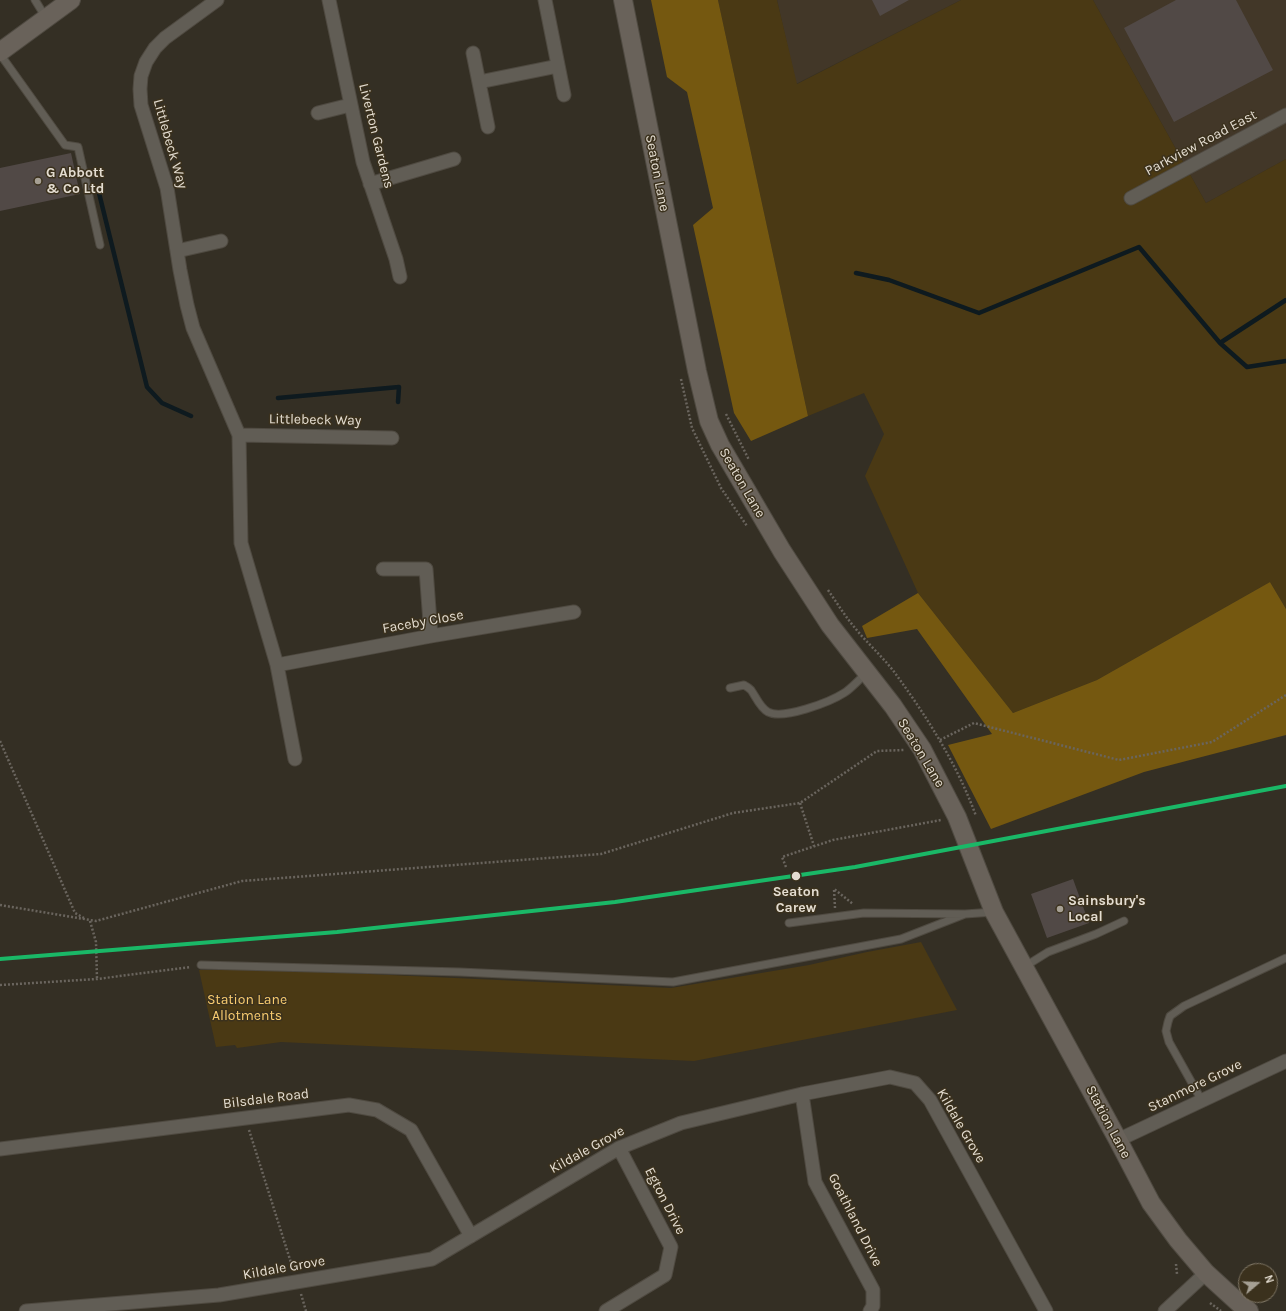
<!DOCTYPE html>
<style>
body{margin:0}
#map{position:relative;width:1286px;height:1311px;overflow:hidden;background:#342f24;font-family:Karla,sans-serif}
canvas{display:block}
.north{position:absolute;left:1238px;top:1263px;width:40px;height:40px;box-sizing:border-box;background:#3b311d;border:1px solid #7f7665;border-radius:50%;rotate:71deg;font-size:11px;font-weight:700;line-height:16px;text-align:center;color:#e4ddd1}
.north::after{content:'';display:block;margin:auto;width:14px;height:18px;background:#a6a094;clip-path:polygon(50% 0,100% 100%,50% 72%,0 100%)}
</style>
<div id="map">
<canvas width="1286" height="1311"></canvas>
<div class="north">N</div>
</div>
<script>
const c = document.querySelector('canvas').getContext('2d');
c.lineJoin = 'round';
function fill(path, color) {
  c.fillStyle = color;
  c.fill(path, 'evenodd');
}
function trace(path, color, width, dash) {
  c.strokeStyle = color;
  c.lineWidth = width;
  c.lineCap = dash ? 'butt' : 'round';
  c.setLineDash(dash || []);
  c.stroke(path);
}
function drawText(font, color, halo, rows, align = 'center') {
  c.font = font + ' Karla,sans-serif';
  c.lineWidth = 3;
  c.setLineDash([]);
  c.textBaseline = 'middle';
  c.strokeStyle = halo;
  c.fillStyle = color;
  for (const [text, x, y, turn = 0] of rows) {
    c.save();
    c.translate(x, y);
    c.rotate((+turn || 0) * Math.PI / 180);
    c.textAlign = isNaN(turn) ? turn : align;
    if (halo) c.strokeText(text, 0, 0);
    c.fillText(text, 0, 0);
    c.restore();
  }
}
fill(new Path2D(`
 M777,0H961L796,84Z
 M1093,0H1286V159L1206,203Z`), '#423728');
fill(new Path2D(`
 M718,0H777L797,84L961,0H1093L1206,203L1286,159V609L1270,582L1097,680L1013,713L918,593L865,476L884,434L864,393L808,416Z
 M921,942L957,1010L694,1061L281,1042L237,1048L235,1045L216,1047L199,970H252L325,972L671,988L809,965L867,952Z`), '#4a3914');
fill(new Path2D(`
 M651,0H718L808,416L751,441L734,413L693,225L713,208L687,92L667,77Z
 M1270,582L1286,609V735L1144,772L991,829L948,745L992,734L917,629L867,638L862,626L918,593L1013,713L1097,680Z`), '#755810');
trace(new Path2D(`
 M99,193L147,387L162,403L191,416
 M856,273L889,280L979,313L1139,247L1220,343
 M1286,300L1220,343L1247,367L1286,361
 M278,398L399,387L398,402`), '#0e1a1f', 4.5);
fill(new Path2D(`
 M872,0H909L880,16Z
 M1176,0H1236L1273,70L1174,122L1124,28Z
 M71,153L80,194L0,211V168Z
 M1073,879L1089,923L1047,938L1031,894Z`), '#514946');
const lane = new Path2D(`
 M35,0L46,18
 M0,54L65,145L78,147L100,245
 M730,688L744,685C746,686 749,688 751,690C756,697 760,708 768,712C783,720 830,702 844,693C852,688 859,679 867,673
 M789,923L864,913L965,914L994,912
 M201,965L460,972L673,982L901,939L965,914
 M1024,967L1048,952L1096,934L1124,921
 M1202,1101L1169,1042L1166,1031L1168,1022L1170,1016L1184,1006L1286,958`);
const street = new Path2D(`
 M217,0L165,38L155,48L146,62L141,76L140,89L141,105L167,188L180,270L187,305L193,328L239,435L241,543L277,665L295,759
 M329,0L363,162L396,259L400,277
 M545,0L564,95
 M473,53L488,127
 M479,82L558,66
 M318,113L350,105
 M370,184L454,159
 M1131,198L1286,115
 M177,251L221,241
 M239,435L392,438
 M383,569H426L431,636
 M277,665L431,636L574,612
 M802,1094L815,1182L873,1290V1306L870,1311
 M1118,1140L1286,1061
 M0,1149L349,1105L377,1110L411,1130L471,1236
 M26,1311L219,1295L432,1259L619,1148L681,1123L802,1094L890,1077L915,1083L930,1100L1046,1311
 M606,1311L665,1275L671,1247L619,1148
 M1165,1311L1206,1273`);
const secondary = new Path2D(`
 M623,0L697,371L709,421L720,445L782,551L830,625L893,706L922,749L957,817L994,912L1118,1140L1151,1203L1178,1240L1206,1273L1241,1305L1249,1311
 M0,52L71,0`);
trace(lane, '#4f4a41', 9);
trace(street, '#4f4a41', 15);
trace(secondary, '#4f4a41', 20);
trace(new Path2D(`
 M681,379L692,428L721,488L747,526
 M726,414L749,460
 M828,590C837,603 845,616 855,628C867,643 883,657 895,673C927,717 957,764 976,816
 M940,740L974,723L1119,760L1212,742L1286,695
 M0,741L75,913L84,918
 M800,803L814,846
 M786,867L782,857L833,840L941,820
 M0,905L96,921L242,881L601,854L733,813L800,803L877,751L904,750
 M835,908L834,889L853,904
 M90,921L96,942L97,979
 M0,985L97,979L191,967
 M249,1130L293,1269
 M1176,1264L1177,1274
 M301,1294L306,1311
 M1210,1303L1221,1311`), '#6a655e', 2.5, [2, 2]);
trace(lane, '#615d55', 7);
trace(street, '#615d55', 13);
trace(secondary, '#69625a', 18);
trace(new Path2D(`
 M0,959L337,932L615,902L855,867L1286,786`), '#1ab867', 4);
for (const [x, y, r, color] of [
 [38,181,4,"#a6a094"],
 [796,876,5,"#e4ddd1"],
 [1060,909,4,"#a6a094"]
]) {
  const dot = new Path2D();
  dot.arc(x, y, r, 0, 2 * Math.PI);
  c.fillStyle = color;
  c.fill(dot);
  trace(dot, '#3b311d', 1.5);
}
drawText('14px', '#e4ddd1', '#3b311d', [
 ["Liverton Gardens",376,136,76],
 ["Parkview Road East",1201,143,-28],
 ["Littlebeck Way",170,144,74],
 ["Seaton Lane",657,173,79],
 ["Littlebeck Way",315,420,1],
 ["Seaton Lane",742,483,60],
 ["Faceby Close",423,622,-10],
 ["Seaton Lane",921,753,59],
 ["Stanmore Grove",1195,1086,-26],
 ["Bilsdale Road",266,1099,-7],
 ["Station Lane",1108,1122,62],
 ["Kildale Grove",961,1126,60],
 ["Kildale Grove",587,1150,-29],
 ["Egton Drive",665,1201,63],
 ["Goathland Drive",855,1220,63],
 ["Kildale Grove",284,1268,-10]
]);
drawText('bold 14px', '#e4ddd1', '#3b311d', [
 ["G Abbott",46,173],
 ["& Co Ltd",46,189],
 ["Sainsbury's",1068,901],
 ["Local",1068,917]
], 'left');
drawText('bold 14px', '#e4ddd1', '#3b311d', [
 ["Seaton",796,892],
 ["Carew",796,908]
]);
drawText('14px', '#f9cc6f', '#3b311d', [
 ["Station Lane",247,1000],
 ["Allotments",247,1016]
]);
</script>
